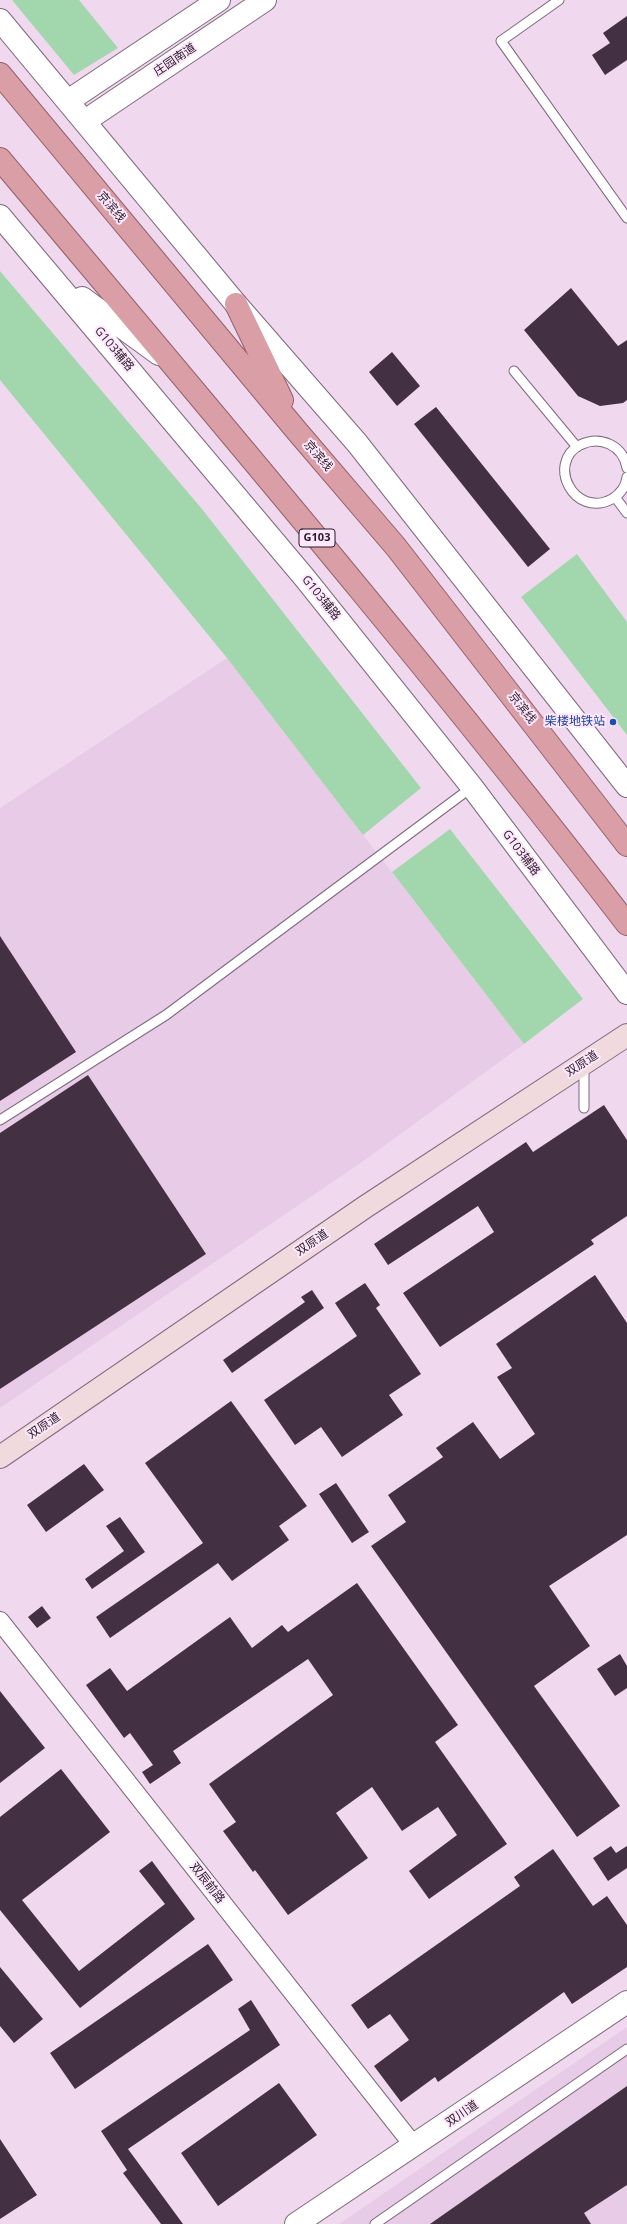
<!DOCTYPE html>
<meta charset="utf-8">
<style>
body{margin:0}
canvas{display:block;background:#f0d9ef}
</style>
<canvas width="627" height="2224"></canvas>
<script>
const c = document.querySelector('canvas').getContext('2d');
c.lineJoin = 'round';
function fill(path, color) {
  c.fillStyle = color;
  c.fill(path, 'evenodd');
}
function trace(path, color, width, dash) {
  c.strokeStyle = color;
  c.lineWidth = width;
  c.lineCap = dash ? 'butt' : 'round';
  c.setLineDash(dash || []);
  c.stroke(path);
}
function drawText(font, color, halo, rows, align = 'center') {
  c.font = font + ' "Open Sans","Noto Sans SC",sans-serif';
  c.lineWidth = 4;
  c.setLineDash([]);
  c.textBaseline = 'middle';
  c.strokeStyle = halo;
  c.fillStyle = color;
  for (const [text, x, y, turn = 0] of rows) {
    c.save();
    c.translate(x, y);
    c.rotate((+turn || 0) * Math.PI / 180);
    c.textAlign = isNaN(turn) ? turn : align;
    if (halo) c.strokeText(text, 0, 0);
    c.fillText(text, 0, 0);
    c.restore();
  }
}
fill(new Path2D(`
 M227,658L524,1044L362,1162L0,1408V808Z
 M627,2027V2224H339Z`), '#e8cbe6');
fill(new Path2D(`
 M12,0H79L118,48L74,75Z
 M0,271L202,509L421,788L363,835L227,658L0,380Z
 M577,554L627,622V735L521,597Z
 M450,829L583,999L524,1044L392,872Z`), '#a2d7ae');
fill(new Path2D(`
 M627,16V60L605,75L592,55L610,43L603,33Z
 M571,288L618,346L627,340V400L623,403L600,406L578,396L524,330Z
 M392,352L420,386L397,406L369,372Z
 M436,407L550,549L528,567L414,424Z
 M0,936L76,1052L0,1101Z
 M88,1075L206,1254L0,1389V1133Z
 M604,1105L627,1140V1216L591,1240L594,1244L440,1347L403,1293L494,1232L478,1206L388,1265L374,1244L526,1142L533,1152Z
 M595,1275L627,1323V1535L549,1586L590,1646L534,1686L620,1806L577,1837L371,1546L406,1522L388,1495L443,1457L436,1448L473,1422L500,1459L535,1434L497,1377L512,1368L496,1344Z
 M365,1283L380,1305L376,1308L421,1374L389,1395L403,1415L342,1457L321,1427L295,1445L264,1400L357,1336L335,1303Z
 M312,1290L324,1308L232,1373L223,1360L305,1302L301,1297Z
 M231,1401L307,1506L279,1526L289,1540L232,1581L218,1563L110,1638L96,1617L203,1543L145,1463Z
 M84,1464L104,1490L46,1532L27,1505Z
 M336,1483L369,1532L352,1543L319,1494Z
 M120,1517L145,1552L92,1589L85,1579L124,1551L106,1526Z
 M357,1583L458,1725L435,1742L507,1844L429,1899L409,1871L457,1835L438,1807L402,1831L372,1787L336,1813L368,1858L288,1915L255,1870L253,1872L223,1831L236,1822L209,1784L333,1695L308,1659L173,1751L181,1763L150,1784L142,1772L153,1765L130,1733L124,1738L86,1685L110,1668L127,1691L230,1617L252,1648L282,1625L288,1632Z
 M42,1606L51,1618L37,1628L28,1617Z
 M620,1654L627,1666V1688L615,1696L597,1669Z
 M0,1691L45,1748L0,1783Z
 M61,1769L110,1832L22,1900L79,1971L165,1904L139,1871L152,1861L195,1919L80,2008L0,1910V1817Z
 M611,1846L616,1853L627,1846V1868L608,1881L593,1858Z
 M553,1849L593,1906L607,1896L627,1925V1967L572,2004L564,1992L438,2082L435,2077L401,2102L374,2066L409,2040L390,2014L368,2029L351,2005L520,1886L514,1877Z
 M208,1944L233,1980L75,2089L50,2053Z
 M0,1967L43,2019L14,2043L0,2026Z
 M251,2000L280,2045L128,2149L183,2224H161L123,2173L127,2170L101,2131L250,2030L238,2009Z
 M279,2083L317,2135L218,2206L181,2153Z
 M627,2086V2185L584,2213L591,2224H430Z
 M0,2139L37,2195L0,2219Z`), '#433042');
const service = new Path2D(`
 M559,0L501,41L627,218
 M514,371L577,447
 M627,468C623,445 600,435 580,445C546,463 574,519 612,499C620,494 626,486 627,477
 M615,497L627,513
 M584,1065V1108
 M0,1120L166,1015L472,787
 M375,2224L627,2049`);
const minor = new Path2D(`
 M0,1621L414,2146`);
const tertiary = new Path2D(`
 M0,20L236,304L357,443L627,786
 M68,101L219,0
 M85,121L265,0
 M0,216L304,577L472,787L627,993
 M82,298L159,354
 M296,2224L627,2002`);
const secondary = new Path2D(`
 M0,1457L365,1207L627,1035`);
const trunk = new Path2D(`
 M0,74L296,430L396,547L627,845
 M0,159C212,412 426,663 627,924
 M236,304L282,400`);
trace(service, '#7e697d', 11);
trace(minor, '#7e697d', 20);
trace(tertiary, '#7e697d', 24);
trace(secondary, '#7e697d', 24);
trace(trunk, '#94616b', 24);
trace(service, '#fff', 9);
trace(minor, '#fff', 18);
trace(tertiary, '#fff', 22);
trace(secondary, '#f1dade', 22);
trace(trunk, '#da9ea7', 22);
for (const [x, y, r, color] of [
 [613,722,4,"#1a4fb4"]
]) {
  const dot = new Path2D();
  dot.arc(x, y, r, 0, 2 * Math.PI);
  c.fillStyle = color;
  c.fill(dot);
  trace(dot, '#fee6fc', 1.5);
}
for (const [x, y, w] of [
 [317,538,36]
]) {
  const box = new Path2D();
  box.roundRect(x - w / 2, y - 9, w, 18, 3);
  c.fillStyle = '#fee6fc';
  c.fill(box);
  trace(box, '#251d25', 1);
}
drawText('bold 11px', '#251d25', null, [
 ["G103",317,538]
]);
drawText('12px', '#251d25', '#fee6fc', [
 ["庄园南道",175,60,-34],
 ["京滨线",111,207,50],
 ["G103辅路",114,349,50],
 ["京滨线",318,456,49],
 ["G103辅路",321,598,51],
 ["京滨线",522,708,52],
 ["G103辅路",521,853,53],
 ["双原道",582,1064,-33],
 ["双原道",312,1243,-34],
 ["双原道",44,1426,-34],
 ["双辰前路",207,1883,52],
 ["双川道",462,2114,-34]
]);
drawText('12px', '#164399', '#fee6fc', [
 ["柴楼地铁站",605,722]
], 'right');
</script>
